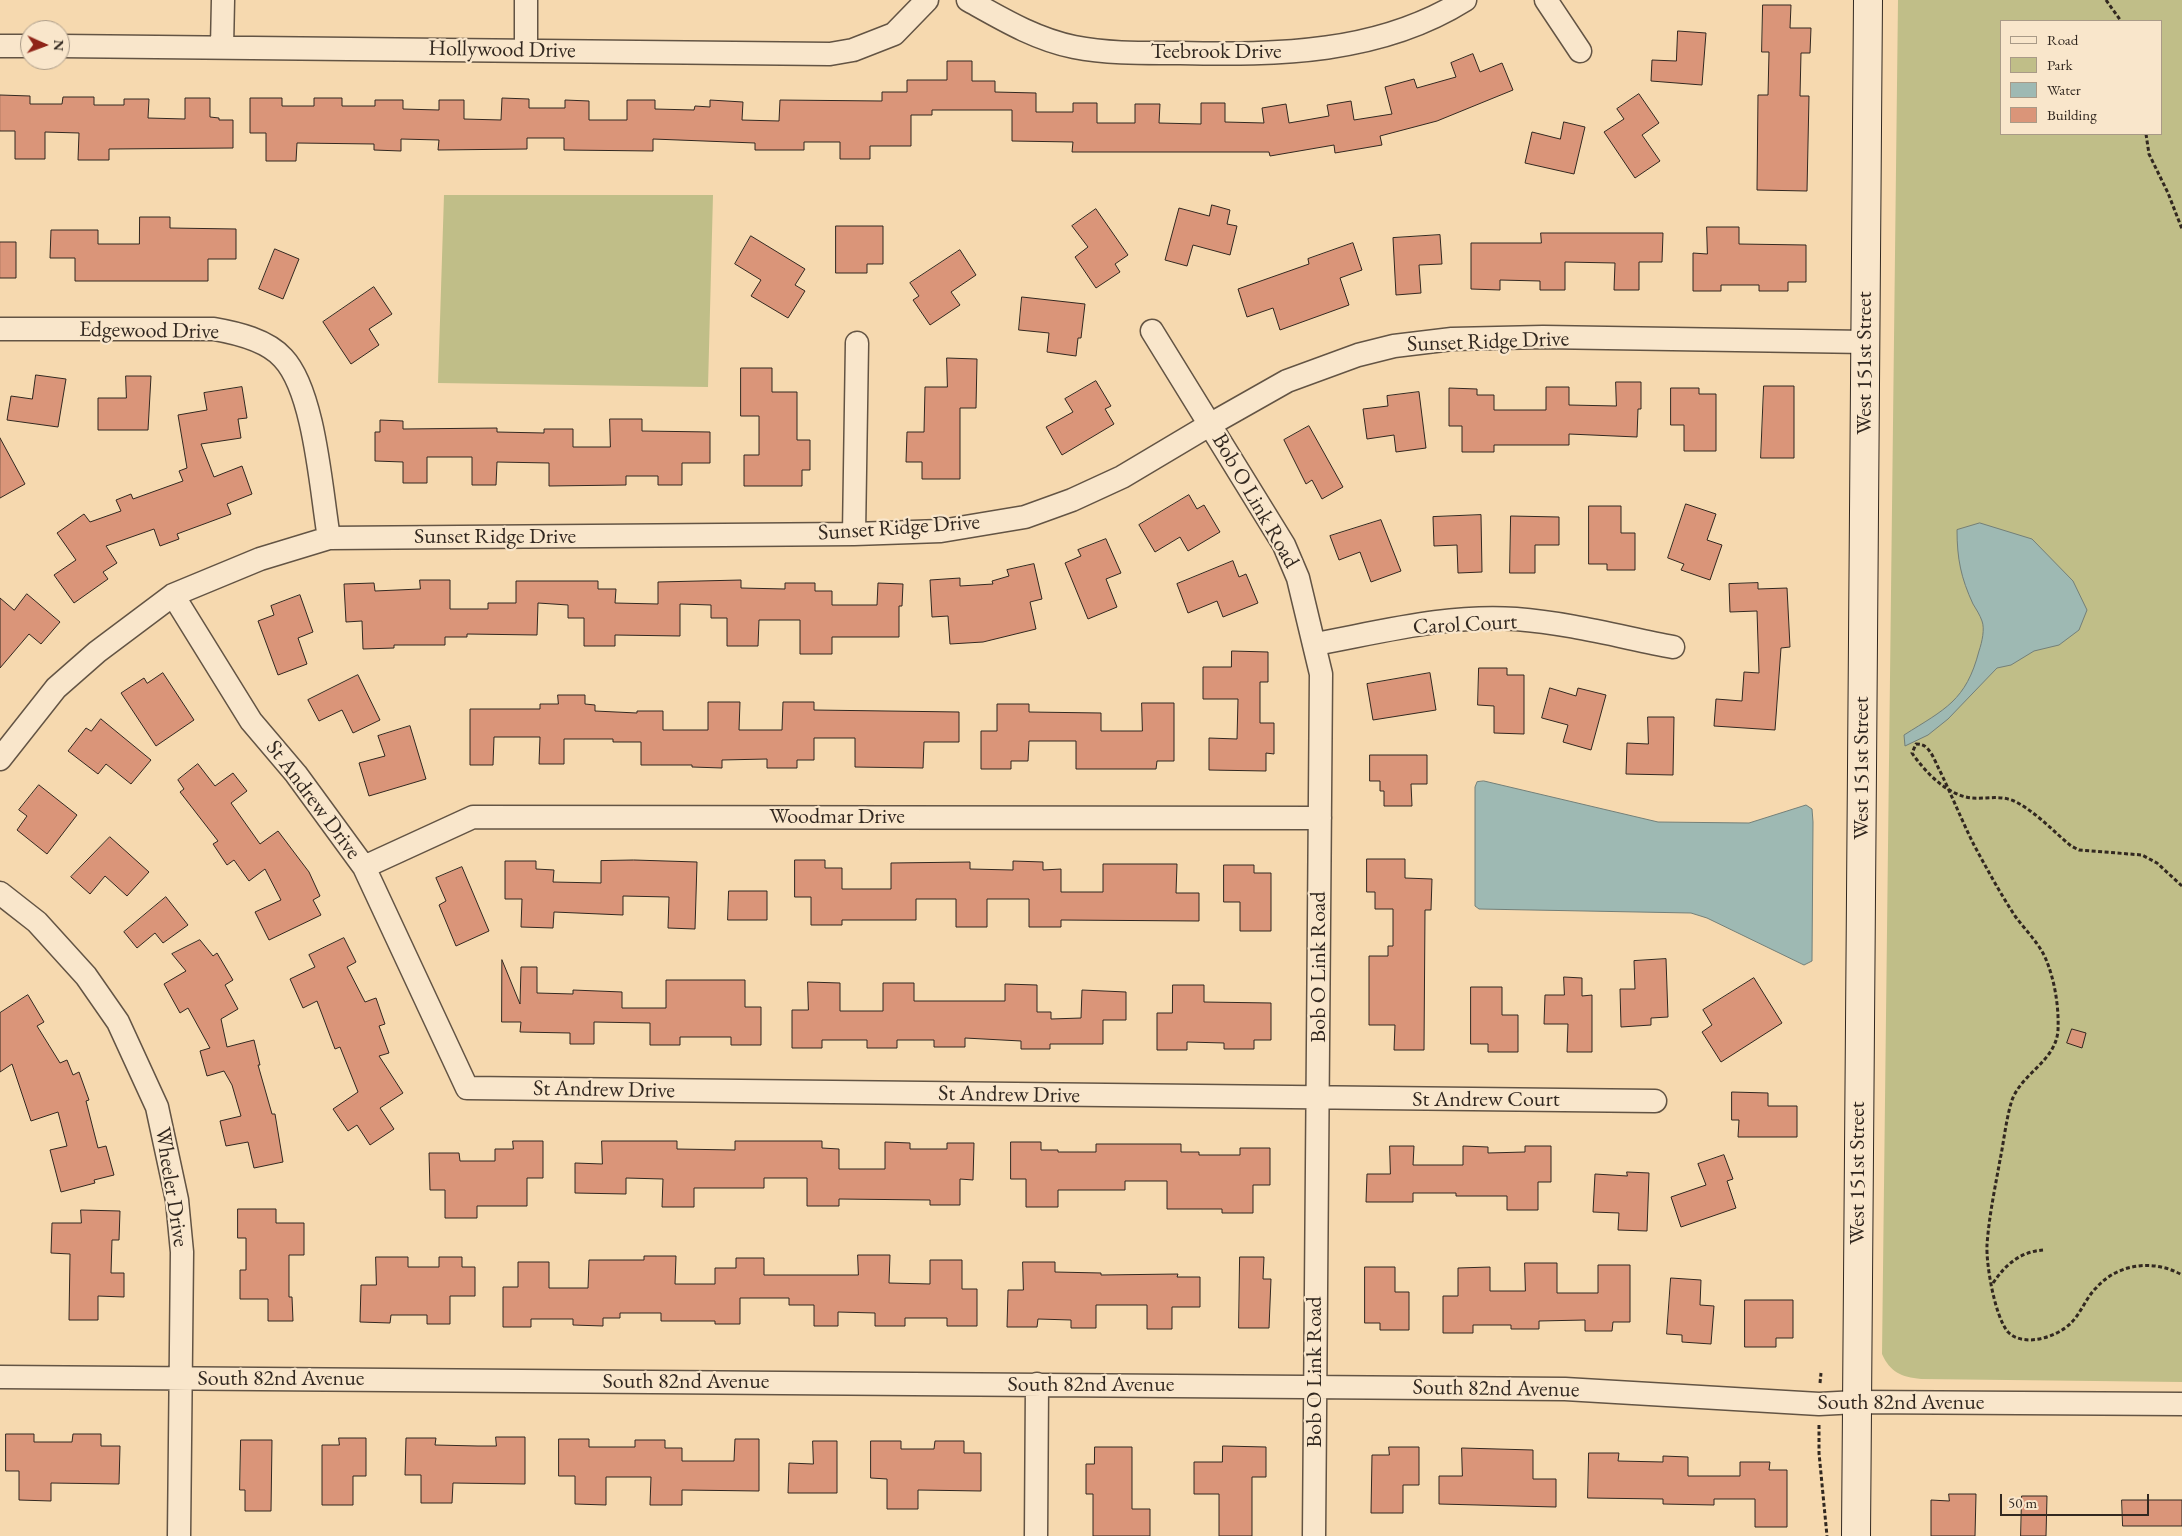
<!DOCTYPE html>
<style>
body{margin:0}
#map{position:relative;width:2182px;height:1536px;overflow:hidden;background:#f6d9af;font-family:"EB Garamond",serif}
canvas{display:block}
.legend{position:absolute;left:2000px;top:20px;width:162px;height:115px;box-sizing:border-box;background:#f9e6cb;border:1px solid #a99a87;margin:0;padding:6px 9px;list-style:none;font-size:15px;color:#322820}
.legend li{display:flex;align-items:center;gap:10px;height:25px}
.legend b{width:25px;border:1px solid #a99a87}
.north{position:absolute;left:20px;top:20px;width:50px;height:50px;box-sizing:border-box;background:#f9e6cb;border:1px solid #a99a87;border-radius:50%;rotate:92deg;font-size:14px;font-weight:700;line-height:20px;text-align:center;color:#322820}
.north::after{content:'';display:block;margin:auto;width:18px;height:22px;background:#8f2418;clip-path:polygon(50% 0,100% 100%,50% 72%,0 100%)}
.scale{position:absolute;left:2000px;top:1494px;width:149px;height:22px;box-sizing:border-box;border:2px solid #322820;border-top:0;padding-left:6px;font-size:15px;line-height:18px;white-space:nowrap;color:#322820;-webkit-text-stroke:4px #f9e6cb;paint-order:stroke}
</style>
<div id="map">
<canvas width="2182" height="1536"></canvas>
<ul class="legend">
<li><b style="height:6px;background:#f9e6cb"></b>Road</li>
<li><b style="height:14px;background:#c0be88"></b>Park</li>
<li><b style="height:14px;background:#9eb9b3"></b>Water</li>
<li><b style="height:14px;background:#da9579"></b>Building</li>
</ul>
<div class="north">N</div>
<div class="scale">50 m</div>
</div>
<script>
const c = document.querySelector('canvas').getContext('2d');
c.lineJoin = 'round';
function fill(path, color) {
  c.fillStyle = color;
  c.fill(path, 'evenodd');
}
function trace(path, color, width, dash) {
  c.strokeStyle = color;
  c.lineWidth = width;
  c.lineCap = dash ? 'butt' : 'round';
  c.setLineDash(dash || []);
  c.stroke(path);
}
function drawText(font, color, halo, rows, align = 'center') {
  c.font = font + ' "EB Garamond",serif';
  c.lineWidth = 4.5;
  c.setLineDash([]);
  c.textBaseline = 'middle';
  c.strokeStyle = halo;
  c.fillStyle = color;
  for (const [text, x, y, turn = 0] of rows) {
    c.save();
    c.translate(x, y);
    c.rotate((+turn || 0) * Math.PI / 180);
    c.textAlign = isNaN(turn) ? turn : align;
    if (halo) c.strokeText(text, 0, 0);
    c.fillText(text, 0, 0);
    c.restore();
  }
}
fill(new Path2D(`
 M1898,0H2182V1382L1921,1379C1901,1377 1890,1372 1882,1354ZM2001,21H2161V134H2001Z
 M444,195H713L708,387L438,383Z`), '#c0be88');
const water = new Path2D(`
 M1980,523L2032,539L2073,581L2087,610L2079,630L2059,645L2034,651L2011,665L1997,668L1948,719L1928,735L1905,746L1904,735C1945,709 1966,701 1979,651C1982,642 1985,629 1982,621C1980,615 1976,609 1973,604C1961,578 1957,559 1957,530Z
 M1484,781L1658,822L1749,823L1806,805L1812,809L1813,822L1812,961L1804,965L1707,918L1691,913L1479,909L1475,906V787L1477,782Z`);
fill(water, '#9eb9b3');
trace(water, '#737f78', 1);
const building = new Path2D(`
 M1763,5H1791L1790,28H1811L1810,53H1801L1800,96H1809L1807,191L1757,190L1758,95H1768L1769,52H1762Z
 M1678,31L1706,33L1702,85L1651,81L1652,60L1676,61Z
 M1473,54L1480,72L1502,63L1513,90L1437,121L1380,136L1382,145L1335,153L1334,145L1270,156L1269,152H1072L1073,142L1012,141V110H932V115H911V146H870V159H840V142H804V150H755V143L653,139V151L564,150V138H527V149L438,150L439,140L401,139V151L374,150V144L297,143L296,161H266V133H250V98H282V106H314V98H342V106H375V100H403V109L439,110V100H464V119L501,120L502,98L529,99V108H565V100L589,101V120H627V100H655V109L694,110L695,106L710,107V100L743,102L742,120L779,121L780,100L882,101V92H907V80H947V61H972V81H995V92L1036,93V112H1073V103H1097V123H1135V104H1160L1159,123L1201,124V103H1225V122L1264,123L1262,108L1286,104L1289,123L1329,116L1327,105L1351,101L1354,120L1392,114L1385,87L1414,79L1417,88L1456,77L1451,63Z
 M1639,94L1659,123L1642,135L1660,161L1635,178L1604,132L1624,119L1617,109Z
 M0,95L30,96V104H62L63,97H94V105H124V99H149L148,118L185,119V98H210V117L219,118V120H233V148L109,149V160H78L79,133L45,132V159H15V131H0Z
 M1564,122L1585,127L1574,174L1525,163L1532,132L1560,139Z
 M1212,205L1230,210L1227,224L1237,226L1230,255L1193,245L1187,266L1165,260L1179,208L1209,216Z
 M1096,209L1128,255L1115,264L1120,272L1096,288L1075,257L1088,247L1072,226Z
 M140,217H170V228L236,229V259H208V281H75V258H50L51,230H98V244H139Z
 M836,226H883V264H867V273H836Z
 M1707,227H1739V244L1806,245V282H1788V291H1759V285H1721V291H1693V253L1707,254Z
 M1541,233H1663L1662,262H1639V290H1614L1615,263L1565,262V290H1540V281L1500,280V290L1471,289V243H1541Z
 M1440,235L1442,264L1419,265L1421,293L1396,295L1393,238Z
 M751,236L805,269L795,285L805,291L788,318L751,296L761,280L735,264Z
 M0,242H16V278H0Z
 M1353,243L1362,270L1340,278L1349,305L1280,330L1273,308L1247,317L1238,289L1309,264L1308,259Z
 M275,249L299,259L283,299L259,289Z
 M960,250L976,275L951,292L960,305L930,325L913,300L919,296L910,283Z
 M374,287L392,314L369,329L379,345L351,364L323,322Z
 M1022,297L1085,304L1081,338H1078L1076,356L1047,352L1049,333L1019,330Z
 M947,358L977,359L976,408H960V479H922V462H906L907,432H924L925,387H947Z
 M741,368H772V392H797V440H810V470H802V486H744V455H759V416H741Z
 M36,375L66,379L58,427L7,420L11,396L32,399Z
 M126,376H151L148,430H98V398H126Z
 M1096,381L1111,406L1105,409L1114,424L1062,455L1046,427L1073,412L1065,399Z
 M1616,382H1641V409H1638L1637,437L1569,434V445H1494V452H1462V426H1449V388L1477,389V395H1494V410H1546V387H1569V405L1616,406Z
 M1764,386H1794V458H1761Z
 M242,387L247,418L238,419L241,438L201,444L214,477L242,466L252,494L227,504L231,514L177,534L179,539L160,546L154,529L106,546L117,563L103,572L108,579L74,603L54,575L76,560L57,533L84,514L90,522L121,511L116,500L131,494L133,499L183,481L179,471L187,468L178,415L207,410L204,393Z
 M1671,388H1699V394H1716V451H1684V425H1671Z
 M1419,392L1426,448L1396,452L1394,435L1367,439L1363,409L1388,406L1387,396Z
 M610,419H642V431L710,432V463H682V485H658V476H626V485L549,486V463L497,462L496,485H472V457H427V483H403V462L375,461V432H380V420L403,421V429L497,428V432L544,433V429H573V447H610Z
 M1309,426L1343,487L1322,499L1312,480L1306,484L1284,440Z
 M0,438L25,484L0,498Z
 M1189,495L1197,509L1204,505L1220,532L1188,551L1180,537L1155,552L1139,525Z
 M1686,504L1716,514L1707,540L1722,545L1710,580L1681,570L1684,564L1668,558Z
 M1589,506H1621V533H1635V570H1607V564H1589Z
 M1481,515L1482,572L1458,573L1457,545L1434,546L1433,517Z
 M1511,516L1559,517V545H1535V573H1510Z
 M1381,520L1401,571L1371,582L1360,552L1339,560L1330,536Z
 M1106,539L1121,573L1106,579L1117,607L1088,619L1065,563L1081,556L1078,550Z
 M1233,561L1239,577L1246,574L1258,603L1223,617L1217,601L1188,613L1177,584Z
 M1034,564L1042,599L1030,602L1036,629L983,642L950,644L948,616L932,617L930,580L960,578V586L993,584L992,581L1009,576L1007,570Z
 M420,580H450V609H488V603H516V581H598V589H616L615,603L658,604V582L741,580V588L785,589V583H815V591H832V605H877L878,583L903,584L902,606H899V637H832V654H800V620H759L758,646H727V618H711V605L680,604V636L615,635V646H584V618H568V605L538,603L537,635L467,634V637H445V645H394V648L363,649L362,621L346,622L344,584L374,583L375,591L420,589Z
 M1758,583V589L1787,588L1790,647L1781,648L1775,730L1714,726L1716,699L1742,701L1744,672L1759,673L1757,611L1730,612L1729,584Z
 M27,594L60,622L41,644L29,634L0,668V598L14,610Z
 M300,595L313,632L298,638L307,664L278,675L258,621L274,615L271,606Z
 M1232,651L1268,652V682H1260V723H1274V754L1266,753V771L1209,770V738L1237,739L1238,699H1203V667H1231Z
 M1479,668H1507V675H1524V734L1494,733V706L1478,705Z
 M163,673L194,720L156,746L121,693L144,678L147,683Z
 M1430,673L1436,710L1373,720L1367,684Z
 M358,675L380,720L353,733L342,710L319,721L308,700Z
 M1550,688L1576,696L1578,688L1606,695L1591,750L1563,742L1568,725L1542,718Z
 M558,695H585V704L595,705V711L637,713V711H663V730H708V702H740L739,730H782L783,702H814V710L959,712V742H924L923,768L855,767V738H814V760H797V768H767V759L722,760V768L692,767V765H641V742H613V739H564V764H539L540,737H494L493,765H470V709H540V704H558Z
 M1142,703H1174V761H1157L1156,769H1076V741H1029L1028,761H1011V769H981V731H997V704H1029V712L1101,713V731H1142Z
 M1648,717H1674L1673,775L1626,774L1627,743L1648,744Z
 M101,719L151,760L131,784L106,764L98,774L68,751L86,728L91,731Z
 M410,726L426,779L369,796L359,763L385,756L378,736Z
 M1370,755H1427V784H1411L1412,806H1384V791H1380V781H1370Z
 M198,764L215,786L233,773L247,791L231,803L260,844L278,831L309,872L320,896L313,900L321,915L269,940L255,912L281,900L265,869L249,881L234,860L227,865L213,844L218,841L180,792L184,789L178,780Z
 M39,785L77,815L47,854L17,830L27,816L19,810Z
 M110,837L149,872L127,896L105,876L90,894L71,877Z
 M1367,859H1405V878L1432,879L1431,910H1425L1424,1050H1394L1395,1025H1369V956H1388V946H1393V909H1375V892H1367Z
 M634,860L697,862L695,929L668,928L669,897L623,896V915L554,912L553,928L521,927L522,899H505V861H536V869L554,870L553,882L601,883V861Z
 M795,860H825V868H842V889H891V863L970,862V869L1013,870V861L1043,862V870L1061,869V892H1103V864H1177L1176,893H1199V921L1061,920V927H1029V899H987V927H956V899H916V920H842V925H811V897H795Z
 M1224,865H1254V873H1271V931H1240V902H1224Z
 M462,867L489,931L456,946L439,905L446,901L436,878Z
 M729,891H767V920H728Z
 M166,897L188,925L163,943L155,933L137,948L124,932Z
 M344,938L356,962L347,967L365,1002L376,998L385,1024L379,1026L389,1053L379,1056L403,1093L380,1108L394,1129L370,1145L357,1125L348,1131L333,1109L358,1092L340,1047L335,1049L317,1001L303,1008L290,979L315,967L309,955Z
 M200,940L213,956L217,953L233,980L225,985L238,1009L221,1019L227,1047L254,1040L260,1065H258L272,1114H275L283,1162L254,1168L248,1142L226,1146L220,1121L241,1116L232,1085L224,1071L207,1076L200,1051L210,1048L188,1008L180,1013L164,984L186,971L172,954Z
 M1666,959L1668,1017L1651,1018V1025L1621,1027L1620,989H1635L1634,961Z
 M502,960L520,1004L521,967H537V993L573,994V990L622,992V1008H666V980H745V1007H761V1045H731V1037H680V1045H650V1023L594,1022V1044H570V1033L520,1032L521,1022H502Z
 M1564,977L1582,978V996L1592,995V1052H1567L1568,1024H1544L1545,995H1564Z
 M1754,978L1782,1023L1721,1062L1702,1032L1712,1025L1703,1010Z
 M808,982L840,983V1011H883V983H914V1001H1005V984L1037,985V1012H1051V1019L1081,1018L1082,990L1126,992V1020H1103V1044H1050V1049H1021V1041L965,1038V1047H934V1040H897V1048H867V1040H822V1048H792V1010H808Z
 M1173,985H1204V1002L1271,1003V1040H1254V1049H1224V1043L1187,1042V1050H1157V1013H1172Z
 M1471,987H1502V1015H1518V1052H1488V1044H1471Z
 M28,995L44,1022L37,1026L60,1063L67,1060L73,1075L79,1072L89,1100L86,1101L98,1148L106,1146L114,1175L94,1180L95,1183L61,1192L50,1150L67,1146L58,1112L31,1121L12,1064L0,1072V1013Z
 M2072,1029L2086,1033L2082,1048L2067,1043Z
 M1732,1092L1768,1093V1106H1797V1137H1738L1739,1120H1732Z
 M513,1141H543V1178H527V1206H477V1218H445V1190H430L429,1153H459L460,1161H495V1149H513Z
 M602,1141H677V1149L735,1150V1141H822V1148L839,1149V1169H885V1142L910,1143V1149H947V1143H974L973,1180L960,1179V1205H930V1200L839,1199V1206H807V1178H764V1188H694V1207H662L663,1179L626,1178V1194L575,1193V1163L602,1164Z
 M1011,1142H1041V1150H1058V1152H1096V1144H1181V1152H1199V1155H1240V1148H1270V1185H1253V1213H1222V1209H1167V1181H1125V1190H1058V1207H1026V1179H1011Z
 M1390,1146H1414L1413,1165H1463V1146L1488,1147V1153L1525,1152V1146H1551V1182H1538V1210H1507V1196H1456V1193H1413V1202H1366L1367,1174H1390Z
 M1724,1155L1733,1179L1727,1181L1736,1208L1681,1227L1671,1197L1706,1185L1698,1164Z
 M1627,1172L1649,1173L1647,1231L1618,1230L1619,1213L1593,1212L1595,1174L1627,1176Z
 M238,1209H276V1223H304V1255H289V1297H292L293,1321H268V1299H240V1270H246V1238H238Z
 M81,1210L120,1211L119,1240H112L111,1273H124V1297L98,1296V1320H69L70,1254L51,1253L52,1223H81Z
 M858,1255H890L889,1283L930,1284V1260H962V1289H977V1326H947V1318H905V1326H875V1313L838,1312V1326H814V1305H789V1298H740V1324H715V1321H661V1313H620V1318H603V1326L573,1325V1319H531V1327H503V1287H518V1262H549V1288H588L589,1260H644V1256H676L675,1284H715V1268H736V1258H764V1275H858Z
 M376,1257H408V1267H439V1257H462V1267H475V1296H450V1324H427V1315H391L390,1323L360,1322L361,1285H376Z
 M1240,1257H1264L1263,1279H1271L1269,1328H1239Z
 M1023,1262H1055V1272L1101,1273V1275L1178,1274L1177,1277H1200V1307H1172V1329H1147V1305H1096V1328H1071V1320L1038,1319L1037,1327H1007L1008,1290H1023Z
 M1525,1263H1557V1293H1598V1265H1630V1322H1613L1612,1331H1585V1320L1539,1321V1329H1511V1325H1473V1333H1443V1296H1458V1268L1490,1267V1291H1525Z
 M1365,1267H1395V1292H1409V1330H1380V1323H1365Z
 M1671,1278L1701,1280L1700,1305L1714,1306L1711,1344L1682,1342V1335L1667,1334Z
 M1745,1300H1793V1338H1776V1347H1745Z
 M6,1434H34V1442H72L73,1434H101V1446H120L119,1484L51,1483V1501L19,1500V1471H6Z
 M496,1437H525V1484L453,1483L452,1503H421V1475H405L406,1438H436L435,1445L478,1446H496Z
 M339,1438H366V1476H353V1505H322V1445H339Z
 M559,1439H589V1447H635V1440H665V1448H682V1461H734L735,1439H759V1491L682,1490V1505H650L651,1477H606V1505L575,1504V1476H559Z
 M241,1440H272L271,1511H245V1490H240Z
 M813,1441H837V1493H788L789,1463L813,1464Z
 M871,1441H901V1449H934L935,1441H964V1453H981V1491L918,1490V1509H887V1479L871,1478Z
 M1223,1446L1266,1447V1477H1252V1536H1219V1494H1194V1462H1222Z
 M1095,1447H1132V1509H1150V1536H1093V1494H1086V1464H1094Z
 M1389,1447H1419V1485H1403V1513H1371L1372,1455H1389Z
 M1462,1448L1533,1450V1479H1556V1507L1439,1504V1476H1462Z
 M1589,1453H1619L1618,1461L1663,1462V1456L1688,1457V1476H1740V1462H1770L1769,1470H1787V1527H1755V1499H1714V1505L1663,1504V1499L1588,1498Z
 M1949,1494H1976L1975,1536H1931V1500L1949,1501Z
 M2022,1496H2047L2046,1536H2021Z
 M2122,1500H2182V1526H2123Z`);
fill(building, '#da9579');
trace(building, '#322820', 1);
const street = new Path2D(`
 M968,0C1002,19 1035,39 1074,47C1109,54 1145,53 1180,53C1278,55 1379,54 1465,0
 M1546,0L1580,51
 M0,46H30
 M60,46L830,54L853,50L894,34L927,0
 M222,47L223,0
 M526,50V0
 M0,329H214C237,333 267,340 283,358C315,392 321,491 329,538
 M1152,331L1284,545L1298,578L1321,674L1314,1536
 M854,534L857,343
 M173,595L251,721L296,774L364,867L467,1088L1655,1101
 M1315,644C1381,632 1449,614 1516,619C1569,623 1621,637 1673,647
 M0,759L56,688L97,652L173,595L260,559L329,538L854,534L941,531L1025,517L1072,500L1122,477L1211,424L1287,381L1358,355L1394,346L1452,339L1543,337L1866,342
 M364,867L473,817L1320,818
 M0,893L37,922L86,976L118,1022L157,1107L177,1200L182,1252L179,1536
 M0,1377L1565,1389L1819,1404L1857,1402L2182,1404
 M1036,1536L1037,1384`);
const secondary = new Path2D(`
 M1856,1536L1868,0`);
trace(street, '#635444', 25);
trace(secondary, '#322820', 30);
trace(new Path2D(`
 M2106,0L2121,21
 M2146,134L2149,154L2168,193L2182,229
 M2182,886L2157,863L2142,855L2079,850L2071,846C2053,831 2035,811 2014,801C2000,795 1986,799 1972,798C1948,796 1925,772 1912,753L1916,744C1921,744 1924,745 1927,748C1933,754 1936,764 1940,771C1952,796 1962,821 1974,845C1987,869 2000,893 2015,916C2026,931 2041,945 2047,962C2055,982 2059,1008 2058,1030C2056,1061 2022,1073 2012,1100C2006,1119 2004,1141 2000,1160C1995,1188 1989,1216 1987,1245C1986,1265 1995,1317 2008,1332C2024,1348 2057,1337 2071,1323C2081,1313 2086,1298 2096,1288C2118,1263 2154,1259 2182,1275
 M1993,1283C2006,1264 2020,1252 2043,1250
 M1820,1383L1821,1373
 M1819,1425V1453L1827,1536`), '#322820', 3, [4, 2.5]);
trace(street, '#f9e6cb', 22);
trace(secondary, '#f9e6cb', 28);
drawText('22px', '#322820', '#f9e6cb', [
 ["Hollywood Drive",502,50,1],
 ["Teebrook Drive",1216,52],
 ["Edgewood Drive",149,331,1],
 ["Sunset Ridge Drive",1488,342,-2],
 ["West 151st Street",1865,363,-90],
 ["Bob O Link Road",1255,501,60],
 ["Sunset Ridge Drive",899,528,-4],
 ["Sunset Ridge Drive",495,537],
 ["Carol Court",1465,625,-3],
 ["West 151st Street",1862,768,-90],
 ["St Andrew Drive",313,800,53],
 ["Woodmar Drive",837,817],
 ["Bob O Link Road",1319,967,-90],
 ["St Andrew Drive",604,1090,1],
 ["St Andrew Drive",1009,1095,1],
 ["St Andrew Court",1486,1100],
 ["West 151st Street",1858,1173,-90],
 ["Wheeler Drive",171,1187,81],
 ["Bob O Link Road",1315,1372,-90],
 ["South 82nd Avenue",281,1379],
 ["South 82nd Avenue",686,1382],
 ["South 82nd Avenue",1091,1385],
 ["South 82nd Avenue",1496,1389,1],
 ["South 82nd Avenue",1901,1403]
]);
</script>
